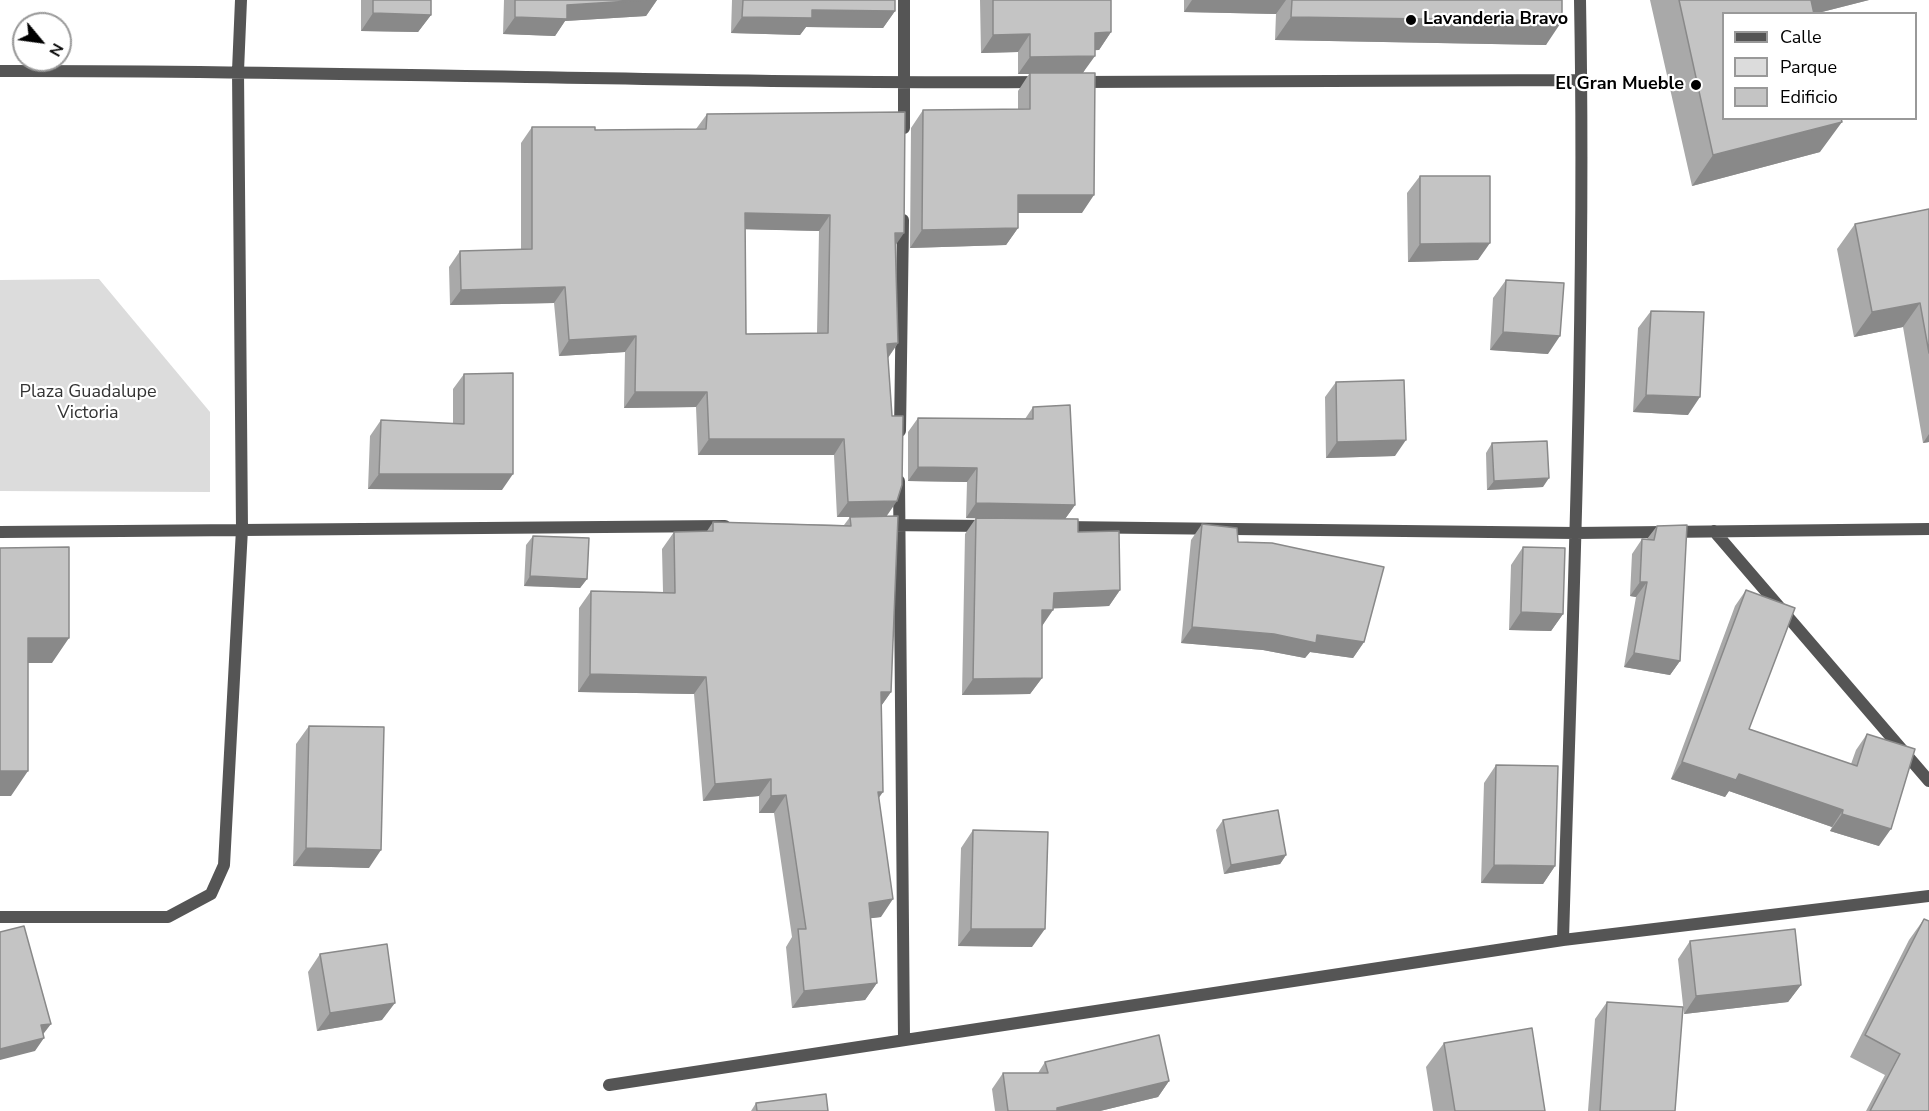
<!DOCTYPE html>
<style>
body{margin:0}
#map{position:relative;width:1929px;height:1111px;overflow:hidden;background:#fff;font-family:"Nunito Sans",sans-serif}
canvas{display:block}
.legend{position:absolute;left:1722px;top:12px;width:195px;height:108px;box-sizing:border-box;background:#fff;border:2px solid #999;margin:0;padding:8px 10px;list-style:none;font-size:18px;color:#000}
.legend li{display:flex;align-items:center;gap:12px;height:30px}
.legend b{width:30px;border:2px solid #999}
.north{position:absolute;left:12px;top:12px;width:60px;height:60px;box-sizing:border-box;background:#fff;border:2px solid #999;border-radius:50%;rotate:119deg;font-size:16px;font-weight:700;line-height:24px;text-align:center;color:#000}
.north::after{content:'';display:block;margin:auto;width:21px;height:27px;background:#000;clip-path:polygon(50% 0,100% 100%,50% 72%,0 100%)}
</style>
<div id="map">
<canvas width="1929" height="1111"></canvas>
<ul class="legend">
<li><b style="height:8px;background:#555"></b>Calle</li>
<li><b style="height:16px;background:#dcdcdc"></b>Parque</li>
<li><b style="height:16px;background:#c4c4c4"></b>Edificio</li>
</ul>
<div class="north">N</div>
</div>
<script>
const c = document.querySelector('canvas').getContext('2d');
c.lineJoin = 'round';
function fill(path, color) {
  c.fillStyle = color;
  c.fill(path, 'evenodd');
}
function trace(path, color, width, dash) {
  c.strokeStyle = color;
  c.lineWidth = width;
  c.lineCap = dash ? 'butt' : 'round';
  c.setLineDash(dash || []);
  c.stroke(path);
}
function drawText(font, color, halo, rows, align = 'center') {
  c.font = font + ' "Nunito Sans",sans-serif';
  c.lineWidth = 4.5;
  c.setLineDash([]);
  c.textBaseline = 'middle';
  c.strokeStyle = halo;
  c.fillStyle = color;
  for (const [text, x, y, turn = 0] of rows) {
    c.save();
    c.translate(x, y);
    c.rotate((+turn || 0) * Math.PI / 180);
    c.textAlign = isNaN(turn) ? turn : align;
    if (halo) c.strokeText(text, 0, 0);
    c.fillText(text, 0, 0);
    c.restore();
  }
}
fill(new Path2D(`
 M99,279L210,412V492L0,491V280Z`), '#dcdcdc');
trace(new Path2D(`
 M0,71C347,70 694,84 1040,82
 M1079,82L1582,80
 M904,128V0
 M900,431L903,220
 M899,481L904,1039
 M883,525L986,526
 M1063,527L1575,533L1929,529
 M1714,531L1929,781
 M0,532L725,526
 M0,917H168L211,894L224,865L242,529L238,71L241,0
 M1563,940C1572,628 1586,313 1580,0
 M609,1085L1563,940L1929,896`), '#555', 12);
fill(new Path2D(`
 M361,0H431V15L418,32L361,31Z
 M504,0H657L646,16L565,21L555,36L503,34Z
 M732,0H895V11L883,28L806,27L800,35L731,33Z
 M980,0H1111V32L1099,50H1095L1083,73L1082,213H1018V228L1006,245L910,248L911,128L923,110L1018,109V91L1029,74H1018V52L981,53Z
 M1184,0H1562L1546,45L1275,40L1276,14L1184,12Z
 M1650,0H1869L1814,14L1820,152L1692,186Z
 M707,114L895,246L898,343L888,358L887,516L891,692L881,706L879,798L881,917L871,918L877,983L865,1000L792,1008L786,947L792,937L774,813H759V796L703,801L694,694L578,692L579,608L591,591L663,592L662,549L674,532L707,531L713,522L844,525L850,517H837L834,455H698L696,407L624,408L625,352L559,356L554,303L450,305L449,267L460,251L521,249V143L532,127L595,130L696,129ZM745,229L819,231L817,333L746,334Z
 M1420,176L1478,260L1408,262L1407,193Z
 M1929,209V442L1923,443L1903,327L1854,337L1837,249L1855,224Z
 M1506,280L1548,354L1490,350L1493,298Z
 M1651,311L1688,415L1633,412L1638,328Z
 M464,374L502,490L368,489L370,436L381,420L453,424V389Z
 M1336,382L1395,456L1326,458L1325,397Z
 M1033,407L1075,505L1065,519L966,518L967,482L908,481V432L918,418L1025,419Z
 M1492,443L1543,487L1487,490L1486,453Z
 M976,518L1078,532L1120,590L1109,606L1053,608L1042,626V678L1030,694L962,695L965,534Z
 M1202,524L1238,542L1364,642L1353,658L1310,652L1305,658L1263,650L1181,643L1191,540Z
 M1657,526L1680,661L1670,675L1624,667L1636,597L1630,596L1632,554L1642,539H1647Z
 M533,536L587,579L580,588L524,586L526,545Z
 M1523,547L1563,614L1551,631L1509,630L1511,565Z
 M1746,590L1749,729L1851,764L1856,750L1867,734L1879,846L1830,831L1832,827L1729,791L1725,797L1671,779L1735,606Z
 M309,726L369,868L293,866L296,744Z
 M1496,765L1555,866L1543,884L1481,883L1484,783Z
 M1223,820L1286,855L1280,864L1224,874L1216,830Z
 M973,830L1032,947L958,946L961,848Z
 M1924,919L1929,1111H1866L1885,1075L1850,1057L1909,940Z
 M1690,941L1801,985L1788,1002L1684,1014L1678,959Z
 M320,954L382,1020L317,1031L308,972Z
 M1607,1002L1675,1111H1588L1595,1019Z
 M1444,1043L1545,1111H1433L1426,1067Z
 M1045,1062L1169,1081L1158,1097L1100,1111H995L992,1089L1003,1073H1038Z
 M756,1103L828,1111H751Z`), '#a9a9a9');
fill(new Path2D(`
 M646,0H657L646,16L565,21L555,36L503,34L515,17L567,5Z
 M1192,0H1286L1276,14L1184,12Z
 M1801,0H1869L1814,14Z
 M812,10L895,11L883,28L806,27L800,35L731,33L742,17Z
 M373,13L431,15L418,32L361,31Z
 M1291,17L1562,21L1546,45L1275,40Z
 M1111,32L1099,50L1082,51L1095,33Z
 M1030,34L1018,52L981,53L993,35Z
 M1095,56L1082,74H1018L1030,57Z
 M1842,122L1820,152L1692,186L1713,155Z
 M1018,195H1094L1082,213H1006Z
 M745,213L830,215L819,231L734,229Z
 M1018,228L1006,245L910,248L922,230Z
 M895,233H904L893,249Z
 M1490,243L1478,260L1408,262L1420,244Z
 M565,287L554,303L450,305L461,290Z
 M1920,303L1903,327L1854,337L1872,312Z
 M1503,332L1560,336L1548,354L1490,350Z
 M636,336L625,352L559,356L569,340Z
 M898,343L887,359V344Z
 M635,392H707L696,407L624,408Z
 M1646,395L1700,397L1688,415L1633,412Z
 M1929,434V442L1923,443Z
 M709,439H844L834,455H698Z
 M1406,440L1395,456L1326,458L1337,442Z
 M918,467L977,468L967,482L908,481Z
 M379,474H513L502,490L368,489Z
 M1549,478L1543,487L1487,490L1494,481Z
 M897,501L886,517H837L848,502Z
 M976,503L1075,505L1065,519L966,518Z
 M530,576L587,579L580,588L524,586Z
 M1640,582H1647L1636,597L1630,596Z
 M1120,590L1109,606L1042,609L1054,593Z
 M1042,610H1053L1042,626Z
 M1521,612L1563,614L1551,631L1509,630Z
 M1192,627L1317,635L1364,642L1353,658L1310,652L1305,658L1263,650L1181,643Z
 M28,638H69L52,663H11Z
 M1634,653L1680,661L1670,675L1624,667Z
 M590,674L706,677L694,694L578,692Z
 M1042,678L1030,694L962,695L973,679Z
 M881,692H891L879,709Z
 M1682,762L1739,774L1843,810L1832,827L1729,791L1725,797L1671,779Z
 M0,771H28L11,796H0Z
 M771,779L759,796L703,801L715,784Z
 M878,792H883L871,809Z
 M786,795L774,813H759L771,796Z
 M1842,814L1891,829L1879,846L1830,831Z
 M306,848L381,850L369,868L293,866Z
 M1286,855L1280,864L1224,874L1231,865Z
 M1494,865L1555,866L1543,884L1481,883Z
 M893,899L881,917L857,920L869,903Z
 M971,929H1045L1032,947L958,946Z
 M877,983L865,1000L792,1008L804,991Z
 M1801,985L1788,1002L1684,1014L1696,996Z
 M395,1003L382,1020L317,1031L330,1013Z
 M51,1024L41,1037V1025Z
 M44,1038L35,1051L0,1060V1049Z
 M1169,1081L1158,1097L1100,1111H1055L1057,1108Z`), '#898989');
const building = new Path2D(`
 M373,0H431V15L373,13Z
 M515,0H646L567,5V19L515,17Z
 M743,0H895V11L812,10V18L742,17Z
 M993,0H1111V32L1095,33V56L1030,57V34L993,35Z
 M1292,0H1562V21L1291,17Z
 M1679,0H1811L1814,14H1724V118H1841L1842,122L1713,155Z
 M1030,73H1095L1094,195H1018V228L922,230L923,110L1030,109Z
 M905,112L904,233H895L898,343L887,344L892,416H903L902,485L897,501L848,502L844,439H709L707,392H635L636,336L569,340L565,287L461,290L460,251L532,249V127H595V130L706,129L707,114ZM745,213L830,215L828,333L746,334Z
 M1420,176H1490V243L1420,244Z
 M1929,209V353L1920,303L1872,312L1855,224Z
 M1506,280L1564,283L1560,336L1503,332Z
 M1651,311L1704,312L1700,397L1646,395Z
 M513,373V474H379L381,420L464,424V374Z
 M1404,380L1406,440L1337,442L1336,382Z
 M1070,405L1075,505L976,503L977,468L918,467V418L1033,419V407Z
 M1547,441L1549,478L1494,481L1492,443Z
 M898,516L891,692H881L883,792H878L893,899L869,903L877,983L804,991L798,929H806L786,795L771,796V779L715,784L706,677L590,674L591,591L675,593L674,532L713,531V522L851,526L850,517Z
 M976,518L1078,519V532L1119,531L1120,590L1054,593L1053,610H1042V678L973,679Z
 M1202,524L1237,528L1238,542L1272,543L1384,567L1364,642L1317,635L1316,643L1274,634L1192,627Z
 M1687,525L1680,661L1634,653L1647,582H1640L1642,539L1654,540L1657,526Z
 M533,536L589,538L587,579L530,576Z
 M69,547V638H28V771H0V548Z
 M1523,547L1565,548L1563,614L1521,612Z
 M1746,590L1795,608L1749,729L1857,766L1867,734L1915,749L1891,829L1842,814L1843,810L1739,774L1736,780L1682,762Z
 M309,726L384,727L381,850L306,848Z
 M1496,765L1558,766L1555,866L1494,865Z
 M1278,810L1286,855L1231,865L1223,820Z
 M973,830L1048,832L1045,929H971Z
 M1924,919L1929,921V1111H1870L1900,1054L1865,1035Z
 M24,926L51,1024L41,1025L44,1038L0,1049V932Z
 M1795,929L1801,985L1696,996L1690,941Z
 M387,944L395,1003L330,1013L320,954Z
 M1607,1002L1683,1007L1675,1111H1600Z
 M1532,1028L1545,1111H1455L1444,1043Z
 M1159,1035L1169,1081L1057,1108V1111H1008L1003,1073H1048L1045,1062Z
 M826,1094L828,1111H757L756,1103Z`);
fill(building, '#c4c4c4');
trace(building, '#898989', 1.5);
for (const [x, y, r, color] of [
 [1411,20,6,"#000"],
 [1696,85,6,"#000"]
]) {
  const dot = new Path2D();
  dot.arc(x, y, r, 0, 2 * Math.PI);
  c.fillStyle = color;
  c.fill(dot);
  trace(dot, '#fff', 2);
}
drawText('bold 18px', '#000', '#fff', [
 ["Lavanderia Bravo",1423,20],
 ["El Gran Mueble",1684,85,"right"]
], 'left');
drawText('18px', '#333', '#fff', [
 ["Plaza Guadalupe",88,393],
 ["Victoria",88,414]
]);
</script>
